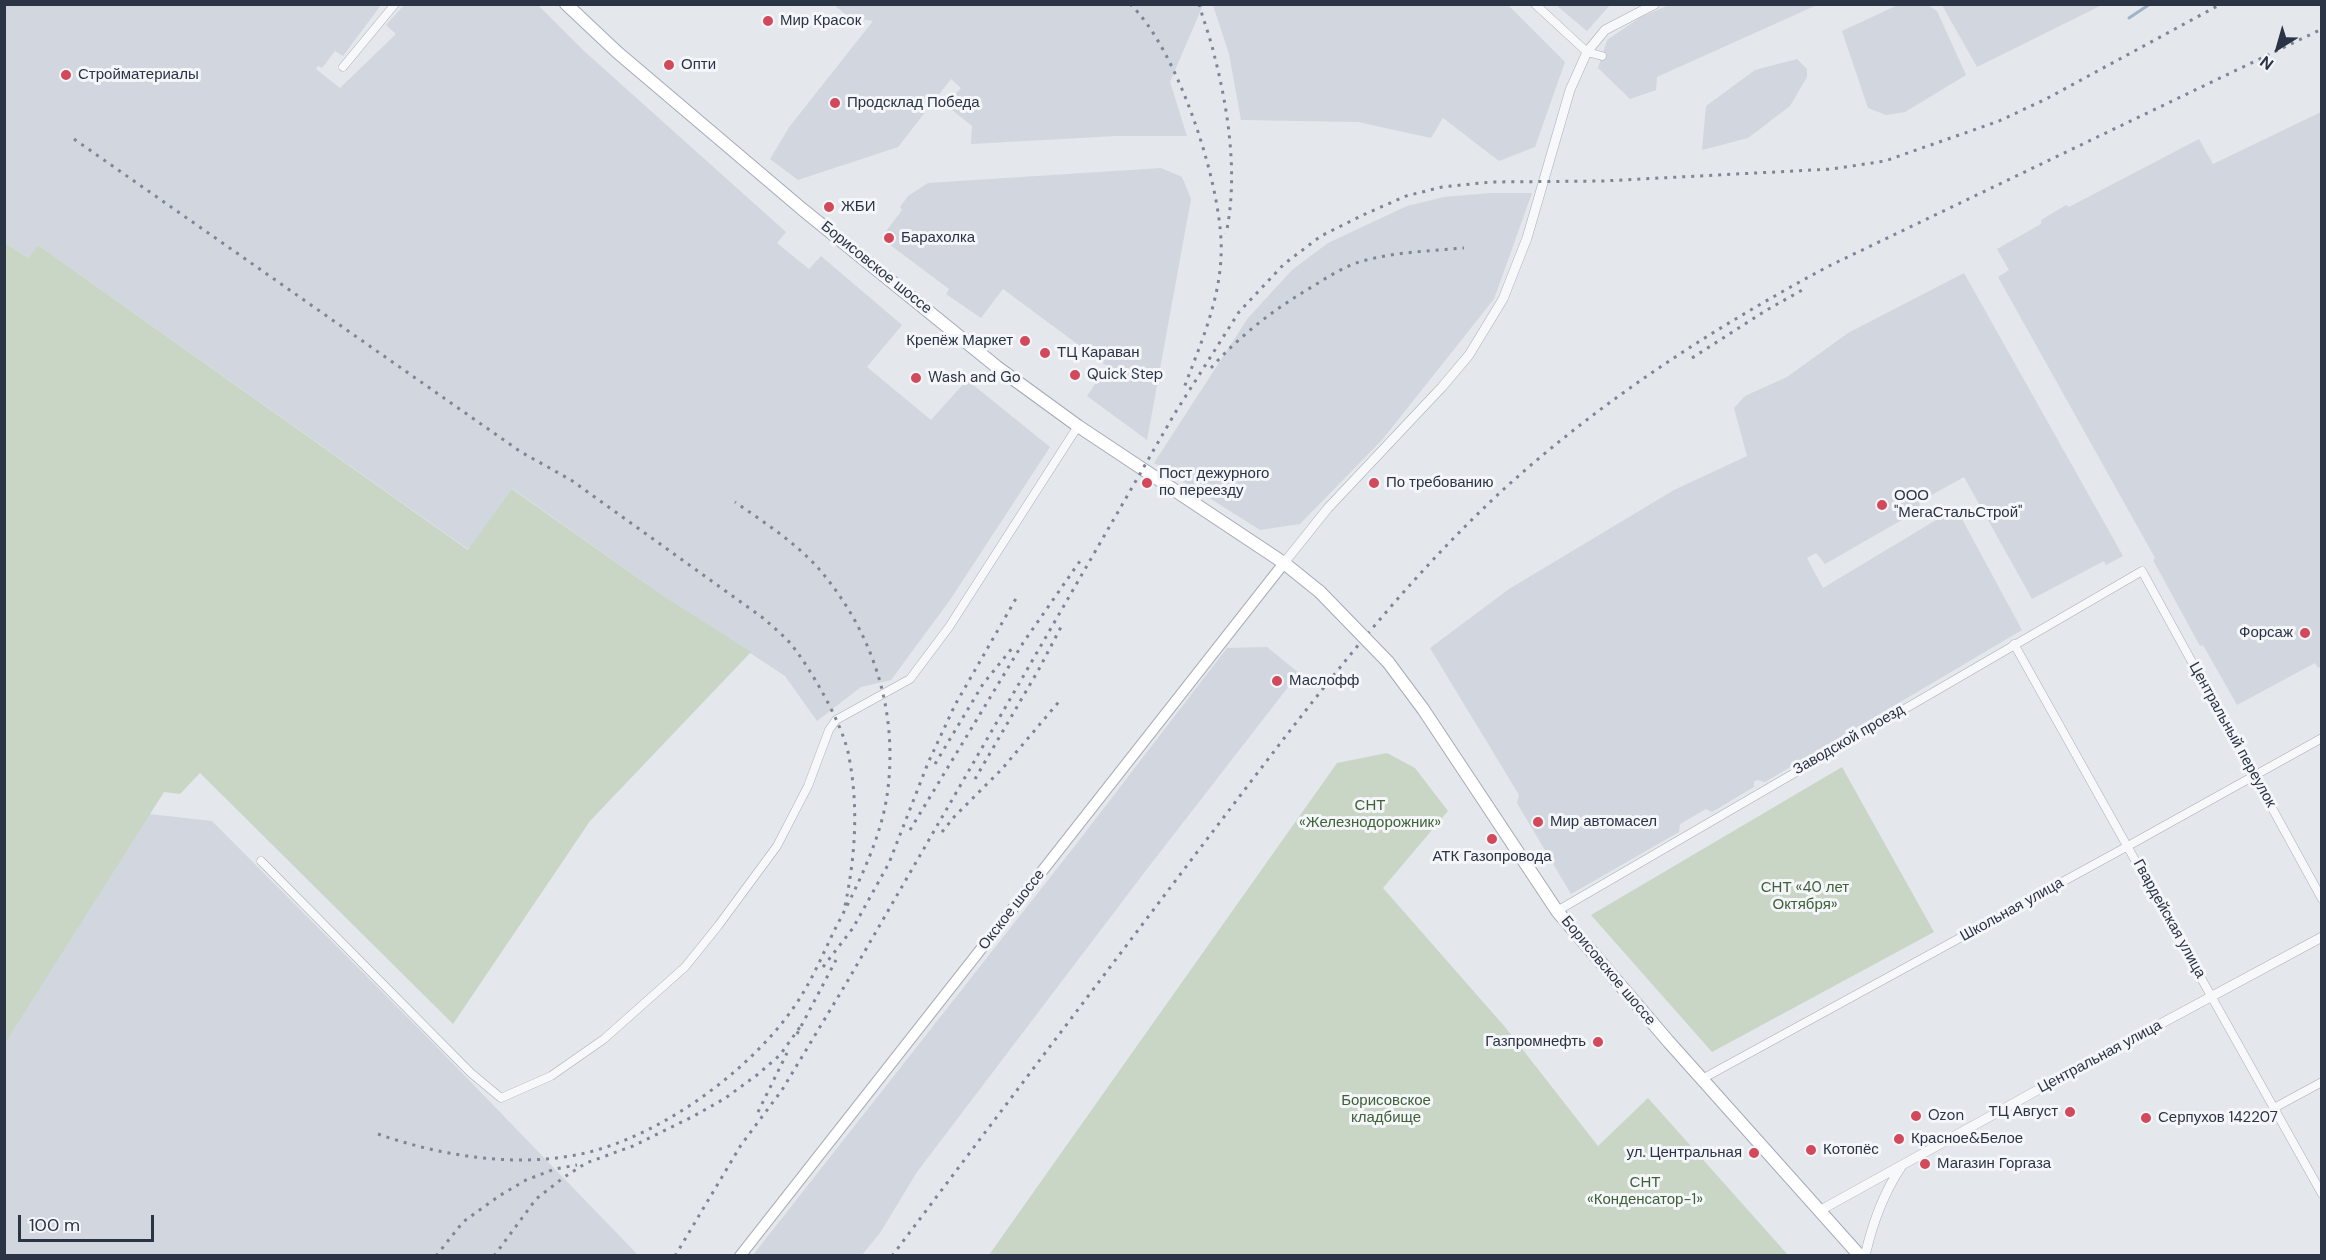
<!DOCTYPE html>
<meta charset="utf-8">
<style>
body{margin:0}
#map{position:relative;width:2326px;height:1260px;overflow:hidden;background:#e4e7ec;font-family:"DM Sans",sans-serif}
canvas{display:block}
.frame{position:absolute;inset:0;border:6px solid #2b3445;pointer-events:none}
.north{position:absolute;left:2248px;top:18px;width:60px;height:60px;-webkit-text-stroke:4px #f4f6f9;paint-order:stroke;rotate:217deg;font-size:16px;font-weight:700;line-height:24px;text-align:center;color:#2b3445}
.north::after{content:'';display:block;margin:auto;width:21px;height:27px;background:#2b3445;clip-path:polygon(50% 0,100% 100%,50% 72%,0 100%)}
.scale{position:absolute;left:18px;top:1215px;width:136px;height:27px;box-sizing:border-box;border:3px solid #2b3445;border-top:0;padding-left:8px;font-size:18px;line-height:21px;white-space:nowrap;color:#2b3445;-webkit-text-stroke:4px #f4f6f9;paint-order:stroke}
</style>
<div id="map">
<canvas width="2326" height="1260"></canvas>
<div class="frame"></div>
<div class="north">N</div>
<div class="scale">100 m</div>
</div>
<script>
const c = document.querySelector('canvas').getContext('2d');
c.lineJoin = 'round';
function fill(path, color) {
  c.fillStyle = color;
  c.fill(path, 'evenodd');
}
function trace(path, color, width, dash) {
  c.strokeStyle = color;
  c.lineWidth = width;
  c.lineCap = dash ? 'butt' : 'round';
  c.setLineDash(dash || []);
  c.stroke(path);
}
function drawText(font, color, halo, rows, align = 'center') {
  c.font = font + ' "DM Sans",sans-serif';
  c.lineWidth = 6;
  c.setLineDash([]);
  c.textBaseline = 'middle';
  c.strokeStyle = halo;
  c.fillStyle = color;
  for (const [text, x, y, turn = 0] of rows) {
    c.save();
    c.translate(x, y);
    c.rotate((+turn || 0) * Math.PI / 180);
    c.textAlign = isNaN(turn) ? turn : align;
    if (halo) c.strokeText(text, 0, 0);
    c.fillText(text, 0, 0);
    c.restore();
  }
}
fill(new Path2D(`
 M1819,4L1657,77L1656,90L1630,99L1598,68L1607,40L1641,17L1669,5Z
 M1900,4L1928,5L1937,11L1966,75L1905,112L1886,115L1868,108L1842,31Z
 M4,5H381L343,56L335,51L322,68L318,66L316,69L340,88L396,34L386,25L404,5H538L584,51L786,232L777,243L809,269L821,256L902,325L867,367L931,420L967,380L1050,447L950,600L891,680L861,687L817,721L785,676L665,597L513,489L469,550L38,245L28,258L5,243Z
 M834,5H1203L1170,82L1187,136H1116L971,144L972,126L946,105L961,88L951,79L898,147L798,180L770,159L790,126L873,21L849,17Z
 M1213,5H1508L1565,62L1535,147L1499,161L1443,118L1431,138L1358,122L1241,120L1229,54Z
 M1556,5H1610L1587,31Z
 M1942,5H2102L1977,67Z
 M1797,59L1807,69V77L1790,106L1748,138L1702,150L1706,106L1755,70Z
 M2321,112V666L2318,668L2315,663L2237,705L2203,645L2200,646L2153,560L2155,558L1998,277L2009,270L1997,249L2041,224V220L2066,205L2069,207L2199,139L2213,164Z
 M1161,168L1182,177L1191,199L1147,440L1087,396L1107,366L1003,289L981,318L946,294L949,289L881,238L902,210L900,207L908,196L928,183Z
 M1490,193H1532L1494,299L1382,440L1300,524L1260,530L1154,463L1248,318L1292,270L1328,243L1407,206L1444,197Z
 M1964,273L2123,556L2106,565L2104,561L2032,599L1964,477L1919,502L1921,509L1825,564L1816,553L1807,558L1823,588L1956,508L2022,630L1765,782L1757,780L1754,782V787L1712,812L1706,809L1680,824L1679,832L1571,894L1517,803L1519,795L1430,648L1509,589L1674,490L1747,456L1734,408L1745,396L1787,377L1848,333Z
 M1267,647L1299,673L1147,869L917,1172L880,1233L862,1255H753L1074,847L1227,648Z
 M149,814L212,821L436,1046L638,1255H5L4,1043Z`), '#d2d6de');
fill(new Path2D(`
 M5,243L28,258L38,245L468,550L512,489L665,597L751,652L590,821L453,1024L200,773L180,794L164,792L5,1043Z
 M1387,753L1415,768L1448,811L1383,888L1505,1027L1598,1146L1648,1098L1788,1255H989L1337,763Z
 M1842,767L1934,932L1712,1052L1591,915Z`), '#c9d6c5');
trace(new Path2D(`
 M2129,18L2150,4`), '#9fb4cc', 3);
const minor = new Path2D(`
 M1535,4L1587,52L1602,56
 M343,67L395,4
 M2014,644L2322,1194
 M261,861L471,1073L501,1098L551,1076L604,1039L685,967L718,926L777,846L808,786L829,730L836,720L910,679L949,627L1078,426
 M1557,911L2142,571L2322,899
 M1702,1079L2128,846L2322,738
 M2274,1108L2322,1082`);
const tertiary = new Path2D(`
 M1284,563L1328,508L1442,387L1469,355L1503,299L1527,238L1570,90L1587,52L1605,30L1655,4
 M1819,1211L2034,1092L2322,937
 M1865,1256C1872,1225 1883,1194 1901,1167`);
const secondary = new Path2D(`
 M740,1256L1284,563`);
const primary = new Path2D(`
 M566,4L617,52L802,209L997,367L1078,426L1284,563L1320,592
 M1388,662L1423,709L1557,911L1668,1041L1860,1256`);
trace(minor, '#a9aeb7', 9);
trace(tertiary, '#a9aeb7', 10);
trace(secondary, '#a9aeb7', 12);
trace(primary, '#a3abb8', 14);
trace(minor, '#f7f8fa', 8);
trace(tertiary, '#f7f8fa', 9);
trace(secondary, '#fff', 10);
trace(primary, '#fff', 12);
trace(new Path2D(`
 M1130,4C1178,49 1225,192 1221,257C1219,303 1200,345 1184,388
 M1199,4C1204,22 1211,40 1215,58C1229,113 1238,178 1226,234
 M74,139L521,452L571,480L763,618C772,626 782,634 790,643C810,667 844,726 849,757C859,809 855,859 844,911
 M1692,358L1765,311L1804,289
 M1211,368C1241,334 1276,308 1315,285C1329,276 1344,267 1359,262C1393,252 1429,251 1464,248
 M935,764L983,684L1013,647
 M975,779L1039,669L1062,625
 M910,830L1023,643L1080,561
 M942,832L954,817L1002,769L1062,698
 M823,967L853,928L889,863L928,763L955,705L1018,595
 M797,1034L836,960
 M758,1112L787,1053
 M378,1134C441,1156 515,1168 581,1154C662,1137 761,1064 803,993C815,973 824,952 834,931C856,889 883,836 888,788C897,713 875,640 828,580C804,548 768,525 735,502
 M436,1256L463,1222L499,1196L526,1180L555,1169L577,1165
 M494,1256L536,1199L563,1178L586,1163L633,1146L692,1117L724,1099L757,1075L780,1055L800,1027
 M675,1256L741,1145L782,1090L847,982L1175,413L1239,312L1284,264L1321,236L1363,215L1406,196L1442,187L1491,182L1603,181L1832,169L1885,161L1999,121L2046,99L2221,4
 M892,1256C995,1119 1098,983 1201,847C1296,723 1389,595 1505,488C1602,400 1713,328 1829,266L2322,29`), '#7d8696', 3, [3, 6]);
const primaryBridge = new Path2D(`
 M1320,592L1388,662`);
trace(primaryBridge, '#a3abb8', 14, []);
trace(primaryBridge, '#fff', 12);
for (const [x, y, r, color] of [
 [768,21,6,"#d1495b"],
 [669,65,6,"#d1495b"],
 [66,75,6,"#d1495b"],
 [835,103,6,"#d1495b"],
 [829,207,6,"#d1495b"],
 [889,238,6,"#d1495b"],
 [1025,341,6,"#d1495b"],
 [1045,353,6,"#d1495b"],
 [1075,375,6,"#d1495b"],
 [916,378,6,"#d1495b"],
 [1147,483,6,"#d1495b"],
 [1374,483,6,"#d1495b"],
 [1882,505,6,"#d1495b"],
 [2305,633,6,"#d1495b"],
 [1277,681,6,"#d1495b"],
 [1538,822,6,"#d1495b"],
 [1492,839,6,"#d1495b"],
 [1598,1042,6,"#d1495b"],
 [2070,1112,6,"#d1495b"],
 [1916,1116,6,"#d1495b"],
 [2146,1118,6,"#d1495b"],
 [1899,1139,6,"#d1495b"],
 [1811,1150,6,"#d1495b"],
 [1754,1153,6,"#d1495b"],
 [1925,1164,6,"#d1495b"]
]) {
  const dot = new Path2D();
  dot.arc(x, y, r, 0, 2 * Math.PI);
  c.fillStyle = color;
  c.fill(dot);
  trace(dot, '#f4f6f9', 2);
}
drawText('15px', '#2b3445', '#f4f6f9', [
 ["Мир Красок",780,21],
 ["Опти",681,65],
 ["Стройматериалы",78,75],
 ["Продсклад Победа",847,103],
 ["ЖБИ",841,207],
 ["Барахолка",901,238],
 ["Крепёж Маркет",1013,341,"right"],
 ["ТЦ Караван",1057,353],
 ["Quick Step",1087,375],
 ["Wash and Go",928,378],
 ["Пост дежурного",1159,474],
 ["по переезду",1159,491],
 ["По требованию",1386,483],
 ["ООО",1894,496],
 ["\"МегаСтальСтрой\"",1894,513],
 ["Форсаж",2293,633,"right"],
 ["Маслофф",1289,681],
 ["Мир автомасел",1550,822],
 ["АТК Газопровода",1492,857,"center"],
 ["Газпромнефть",1586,1042,"right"],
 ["ТЦ Август",2058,1112,"right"],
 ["Ozon",1928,1116],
 ["Серпухов 142207",2158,1118],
 ["Красное&Белое",1911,1139],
 ["Котопёс",1823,1150],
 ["ул. Центральная",1742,1153,"right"],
 ["Магазин Горгаза",1937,1164]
], 'left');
drawText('15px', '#2b3445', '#f4f6f9', [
 ["Борисовское шоссе",876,268,39],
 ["Центральный переулок",2232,735,61],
 ["Заводской проезд",1849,740,-30],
 ["Окское шоссе",1012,910,-52],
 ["Школьная улица",2012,910,-29],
 ["Гвардейская улица",2169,919,61],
 ["Борисовское шоссе",1608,971,50],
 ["Центральная улица",2100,1057,-28]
]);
drawText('15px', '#3f6138', '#f4f6f9', [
 ["СНТ",1370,806],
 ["«Железнодорожник»",1370,823],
 ["СНТ «40 лет",1805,888],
 ["Октября»",1805,905],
 ["Борисовское",1386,1101],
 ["кладбище",1386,1118],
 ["СНТ",1645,1183],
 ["«Конденсатор-1»",1645,1200]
]);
</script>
